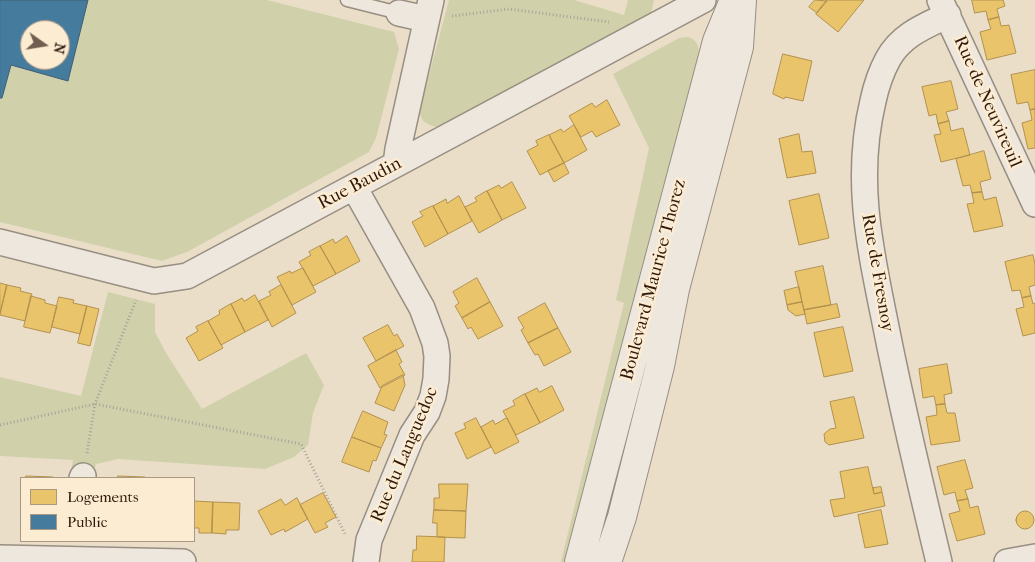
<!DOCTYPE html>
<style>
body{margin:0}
#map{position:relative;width:1035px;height:562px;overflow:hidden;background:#ebdec9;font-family:"IM FELL French Canon",serif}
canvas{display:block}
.legend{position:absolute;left:20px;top:477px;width:175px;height:65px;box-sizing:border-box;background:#fcecd2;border:1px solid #aa9883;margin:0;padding:6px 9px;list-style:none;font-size:15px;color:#30190c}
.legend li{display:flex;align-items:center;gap:10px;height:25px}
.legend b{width:25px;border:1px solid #aa9883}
.north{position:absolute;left:20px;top:20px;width:50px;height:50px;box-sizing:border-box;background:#fcecd2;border:1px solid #aa9883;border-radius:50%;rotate:103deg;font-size:14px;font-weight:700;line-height:20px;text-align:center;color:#30190c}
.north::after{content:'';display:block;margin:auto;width:18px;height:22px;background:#715e4e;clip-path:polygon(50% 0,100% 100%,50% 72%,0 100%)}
</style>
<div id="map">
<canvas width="1035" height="562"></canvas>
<ul class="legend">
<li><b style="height:14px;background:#e9c46a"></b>Logements</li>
<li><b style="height:14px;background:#457b9d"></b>Public</li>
</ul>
<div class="north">N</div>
</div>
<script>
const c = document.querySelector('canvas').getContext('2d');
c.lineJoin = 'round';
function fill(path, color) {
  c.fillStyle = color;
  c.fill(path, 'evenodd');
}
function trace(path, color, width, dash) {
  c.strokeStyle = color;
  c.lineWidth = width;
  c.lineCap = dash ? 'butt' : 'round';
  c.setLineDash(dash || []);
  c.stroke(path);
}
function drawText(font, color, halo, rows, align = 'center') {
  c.font = font + ' "IM FELL French Canon",serif';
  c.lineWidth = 5;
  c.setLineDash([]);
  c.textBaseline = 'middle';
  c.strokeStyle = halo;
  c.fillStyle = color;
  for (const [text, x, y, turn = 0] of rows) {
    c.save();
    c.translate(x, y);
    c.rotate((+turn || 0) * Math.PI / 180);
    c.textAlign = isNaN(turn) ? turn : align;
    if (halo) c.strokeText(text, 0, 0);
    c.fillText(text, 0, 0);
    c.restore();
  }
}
fill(new Path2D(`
 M0,0H267L394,32L399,49L376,138L369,152L187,252L162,261L0,222ZM30,30H60V60H30Z
 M449,0H574L624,15L628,0H654L651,13L641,23L443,128L432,126L423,121L419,112Z
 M687,37C708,41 695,69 692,83L569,562H561L624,303L616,300L649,148L613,74L679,38Z
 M108,292L155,304V332L166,353L202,409L306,353L324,385L313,413L308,445L294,457L265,469L118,459L96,464L93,477H70L73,460L0,456V377L81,396Z`), '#d0d0ab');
const homes = new Path2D(`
 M815,0L827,1L817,13L809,7Z
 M827,0H864L838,32L816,14Z
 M972,0H1003L1005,6L997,9L999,17L988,20L986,11L975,13Z
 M999,17L1001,26L1009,25L1016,53L987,60L980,32L991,29L988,20Z
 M783,54L812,61L803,101L785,97L784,99L773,94Z
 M1035,70V109L1030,110L1028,102L1017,104L1011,75Z
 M951,81L958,109L946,112L949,121L938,124L936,114L929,116L922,87Z
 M607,100L620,125L596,137L592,131L581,137L569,116L592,103L595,107Z
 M1035,109V148L1028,149L1022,123L1032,120L1030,110Z
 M949,121L951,131L963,128L970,155L941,162L934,135L941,134L938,124Z
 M574,125L587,150L564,163L549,135L561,129L563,132Z
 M799,134L802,152L812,151L816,173L787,178L779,139Z
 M549,135L564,163L540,175L527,151L538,145L536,141Z
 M984,151L991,179L980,182L982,192L972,193L970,185L963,186L956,159Z
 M564,163L569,173L554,182L548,171Z
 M512,182L526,208L502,220L487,191L499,185L501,188Z
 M487,191L502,220L479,233L465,207L477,201L475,198Z
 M982,192L984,200L996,197L1003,226L974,232L967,204L974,203L972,193Z
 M819,194L829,238L799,245L789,201Z
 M459,196L472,221L448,234L433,206L446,199L447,203Z
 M433,206L448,234L425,247L412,222L423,216L420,212Z
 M347,236L360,261L336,274L320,246L333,239L335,243Z
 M320,246L336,274L313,286L299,262L311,255L309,252Z
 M1033,255L1035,264V285L1029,287L1031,296L1022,298L1020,290L1012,291L1005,262Z
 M823,266L831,305L804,310L795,272Z
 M303,268L316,292L292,305L277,277L290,271L291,273Z
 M477,278L490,302L462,318L455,306L459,303L453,292Z
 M0,283L7,285L0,314Z
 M7,285L21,288L20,291L32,294L25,321L0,315Z
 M281,285L296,313L272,327L259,301L271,295L269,292Z
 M799,287L802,302L787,305L784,291Z
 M255,295L268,320L245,332L231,304L242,298L244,301Z
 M31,296L45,300V303L57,306L50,333L24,327Z
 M1031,296L1033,304L1035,303V333L1023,336L1016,309L1024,307L1022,298Z
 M59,297L74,300L73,303L87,306L80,334L52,327Z
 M490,302L503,326L478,339L471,327L468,329L462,318Z
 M802,302L805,314L796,316L788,310L787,305Z
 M545,303L558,328L528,343L521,330L524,328L518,318Z
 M231,304L245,332L221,345L208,321L220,314L219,311Z
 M837,304L840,317L807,324L804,310Z
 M87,306L99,309L90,346L78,343Z
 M208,321L223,348L199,361L186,338L198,331L196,327Z
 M388,325L394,336L397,334L404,346L376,361L363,338Z
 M843,327L853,371L824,377L814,333Z
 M558,328L571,352L544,366L538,354L535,355L528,343Z
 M396,350L402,362L399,364L405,375L380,388L368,366Z
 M947,364L952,393L944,395L945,404L936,405L934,396L923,398L919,369Z
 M403,375L405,385L394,411L375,403L382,386Z
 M552,386L564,410L540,423L525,394L537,388L539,392Z
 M525,394L540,423L516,435L503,411L515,405L513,401Z
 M854,397L864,438L829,445L825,442L824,434L830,429L836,428L830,402Z
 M945,404L947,413H955L960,441L931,445L926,417L937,415L936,405Z
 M363,411L388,422L384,434L387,435L381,448L352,437Z
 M476,418L491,447L467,459L455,433L466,428L464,424Z
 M507,418L519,442L495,454L481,427L493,420L495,424Z
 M352,437L381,448L376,461L373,460L369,472L342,462Z
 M965,460L973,488L965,490L968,499L957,501L955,492L944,495L937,467Z
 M868,467L874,494L882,492L885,506L834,517L830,500L845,498L840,472Z
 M26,476L53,477V478H26Z
 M118,476L145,477V478H118Z
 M439,484H468L466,511L434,510V498H439Z
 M881,487L882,492L874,494L873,488Z
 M323,493L336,517L325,523L328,527L315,533L300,505Z
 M297,498L308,519L285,532L284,529L271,535L258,511L281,499L285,505Z
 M968,499L970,508L978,506L985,534L957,541L949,514L960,511L957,501Z
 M194,501L213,502L212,533H199V528H194Z
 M213,502L240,503L239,530H226V534L212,533Z
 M434,510L466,511L465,538L437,537V523H433Z
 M881,510L888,544L865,548L858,515Z
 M1016 520a9 9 0 1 1 18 0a9 9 0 1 1-18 0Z
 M417,536L445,537L444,562H412L413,550H416Z`);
fill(homes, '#e9c46a');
trace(homes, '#b2914e', 1);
const public = new Path2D(`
 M0,0H88L68,81L11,65L2,98H0ZM30,30H60V60H30Z`);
fill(public, '#457b9d');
trace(public, '#3f5e72', 1);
const service = new Path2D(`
 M347,0L399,13`);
const minor = new Path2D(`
 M940,0L1035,204
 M399,13L426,19
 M396,164L398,149L431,0
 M354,187L422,308L435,343L437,356L436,379L433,396L427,412L412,435L369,540L366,562
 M0,242L154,281L187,276L703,0
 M82,478L83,476
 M0,558L183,562
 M939,562C921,487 903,412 888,337C872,256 853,184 873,101C876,87 881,72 888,59C901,35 925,26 948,15
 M1007,562L1035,557`);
const tertiary = new Path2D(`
 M579,562L717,41L734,0
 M607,562L622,517L660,366L675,289L739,47L742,0`);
trace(service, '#988e81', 15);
trace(minor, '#988e81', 28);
trace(tertiary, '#988e81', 30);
trace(new Path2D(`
 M452,16L509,9L609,22
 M0,425L95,404L301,444L345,534
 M87,453L95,404L136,300`), '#a9a299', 3, [1, 2.5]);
trace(service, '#eee7dd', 12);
trace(minor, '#eee7dd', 25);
trace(tertiary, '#eee7dd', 28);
drawText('18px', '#30190c', '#fcecd2', [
 ["Rue de Neuvireuil",987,102,66],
 ["Rue Baudin",360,184,-28],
 ["Rue de Fresnoy",877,273,80],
 ["Boulevard Maurice Thorez",654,280,-75],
 ["Rue du Languedoc",405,455,-67]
]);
</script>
